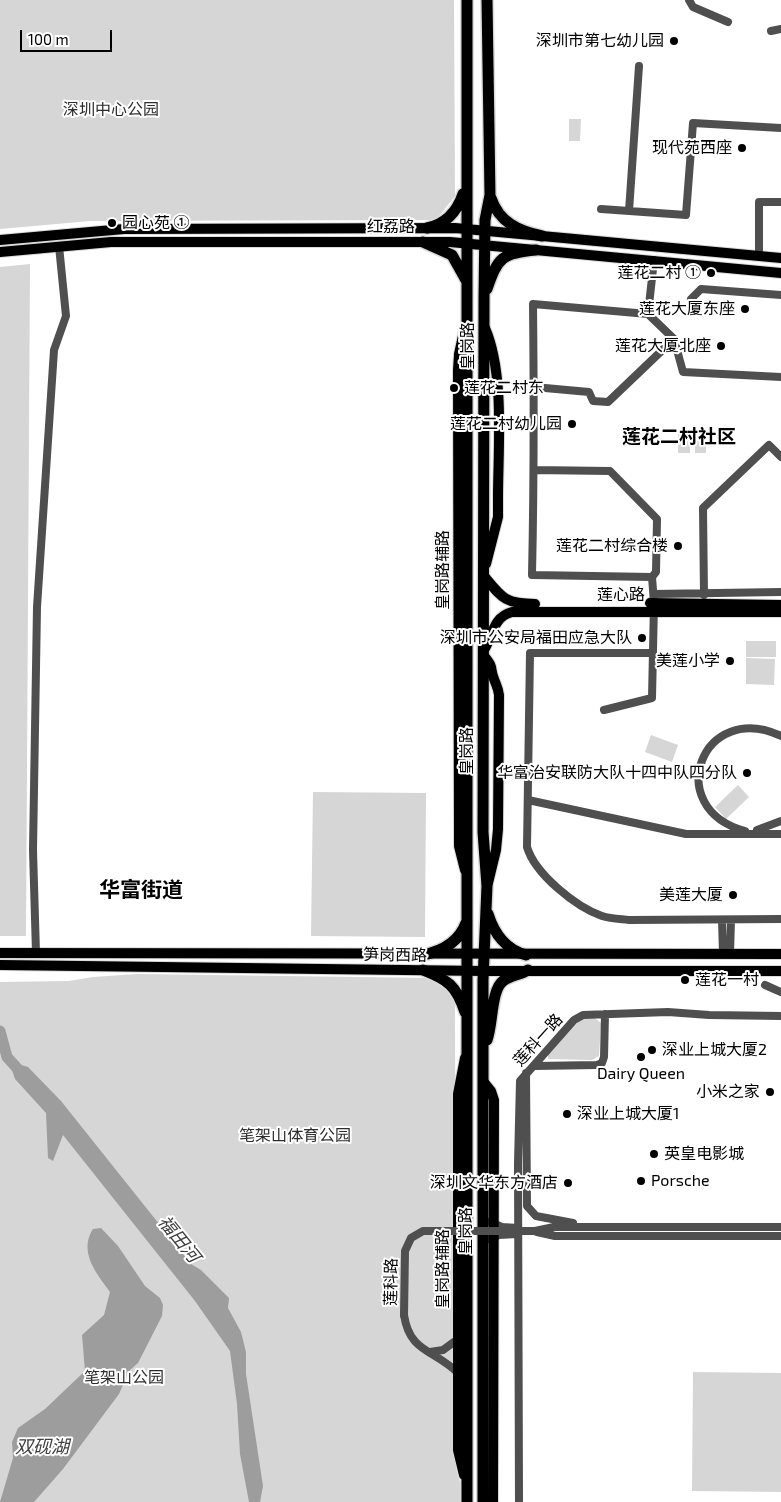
<!DOCTYPE html>
<meta charset="utf-8">
<style>
body{margin:0}
#map{position:relative;width:781px;height:1502px;overflow:hidden;background:#fff;font-family:"Exo 2",sans-serif}
canvas{display:block}
.scale{position:absolute;left:20px;top:30px;width:92px;height:22px;box-sizing:border-box;border:2px solid #000;border-top:0;padding-left:6px;font-size:15px;line-height:18px;white-space:nowrap;color:#000;-webkit-text-stroke:4px #fff;paint-order:stroke}
</style>
<div id="map">
<canvas width="781" height="1502"></canvas>
<div class="scale">100 m</div>
</div>
<script>
const c = document.querySelector('canvas').getContext('2d');
c.lineJoin = 'round';
function fill(path, color) {
  c.fillStyle = color;
  c.fill(path, 'evenodd');
}
function trace(path, color, width, dash) {
  c.strokeStyle = color;
  c.lineWidth = width;
  c.lineCap = dash ? 'butt' : 'round';
  c.setLineDash(dash || []);
  c.stroke(path);
}
function drawText(font, color, halo, rows, align = 'center') {
  c.font = font + ' "Exo 2","Noto Sans SC",sans-serif';
  c.lineWidth = 4;
  c.setLineDash([]);
  c.textBaseline = 'middle';
  c.strokeStyle = halo;
  c.fillStyle = color;
  for (const [text, x, y, turn = 0] of rows) {
    c.save();
    c.translate(x, y);
    c.rotate((+turn || 0) * Math.PI / 180);
    c.textAlign = isNaN(turn) ? turn : align;
    if (halo) c.strokeText(text, 0, 0);
    c.fillText(text, 0, 0);
    c.restore();
  }
}
fill(new Path2D(`
 M0,0H454L455,196L436,220L90,221L0,229Z
 M569,119H581L580,141H569Z
 M30,264L26,936H0V267Z
 M678,431H690V453H678Z
 M695,431H706V453H695Z
 M746,641H776V657H746Z
 M746,658L775,659L774,685L746,684Z
 M651,735L678,745L672,762L645,752Z
 M738,785L749,797L726,819L715,807Z
 M313,792L426,793L425,937L311,936Z
 M137,974L432,978L443,981L455,1000L456,1467L461,1486V1502H0V982L69,981L93,977Z
 M585,1018H595L601,1023L599,1056L592,1060L548,1059V1055L580,1020Z
 M693,1372L781,1373V1492L692,1491Z`), '#d6d6d6');
fill(new Path2D(`
 M18,1064L28,1067L61,1101L191,1264L201,1270L229,1298L228,1308L241,1332L246,1352V1374L263,1486L260,1502H249L240,1454L237,1404L230,1351L195,1301L63,1135L53,1161L48,1158L46,1113L15,1079L12,1070Z
 M101,1228L118,1246L145,1286L160,1298L163,1305L162,1316L138,1363L129,1371L119,1394L63,1469L34,1502H0L13,1458L12,1442L18,1428L45,1409L85,1371L82,1335L104,1315L110,1292C97,1274 78,1252 93,1229Z`), '#9d9d9d');
trace(new Path2D(`
 M0,1031L7,1057L26,1078`), '#9d9d9d', 11);
const major = new Path2D(`
 M0,240L124,229L455,228L781,258
 M0,252L111,242H450L781,273
 M485,328C505,374 498,448 498,498V517L486,564
 M464,331L459,354L458,370L459,846L465,870
 M484,576C502,598 505,604 535,604
 M650,603L781,605
 M484,650C493,635 493,617 512,612H781
 M484,656C495,669 489,667 494,679C496,685 498,687 499,695L498,829L496,850L488,883
 M0,953L781,954
 M0,965L484,971H781
 M483,1081L491,1091L494,1100L493,1502
 M464,1475L458,1450V1094L465,1058`);
const highway = new Path2D(`
 M467,0V1502
 M491,198C499,222 518,231 542,236
 M427,228C446,224 457,212 463,194L467,192
 M423,242L452,255L466,280
 M487,289C498,257 502,253 536,250
 M488,914C494,933 506,950 526,955
 M423,955C443,951 459,942 466,923
 M423,970C448,980 456,985 465,1012
 M487,1040C493,1024 491,990 503,981C511,975 520,975 528,970
 M483,1502V980L487,886L483,832L484,298L485,220L490,195L487,0`);
trace(major, '#dbdbdb', 12);
trace(highway, '#dbdbdb', 14);
trace(new Path2D(`
 M689,0L693,7L728,22
 M771,31L781,29
 M601,209L686,215L693,123L781,128
 M629,211L639,66
 M759,256V202H781
 M691,299L701,289L781,295
 M648,314L654,260
 M677,350L674,339L683,372L781,377
 M534,387L589,392L593,401L608,402L674,339L648,314L533,304C534,395 534,485 532,575L652,577
 M534,470L610,471L657,519L656,572L652,577L654,603L652,698L604,710
 M654,594L781,592
 M704,595L703,508L769,445L781,457
 M651,653H530L527,847C535,874 576,907 602,916C611,919 621,919 629,920L781,919
 M528,800L686,834H781
 M757,830L781,821
 M745,831C661,808 702,699 781,736
 M722,920L723,954
 M36,953L33,850L37,607L54,350L66,316L59,246
 M730,954L731,920
 M765,985L781,992
 M535,1066L597,1065L602,1063L604,1057L605,1014
 M526,1073L527,1206L536,1216L573,1223
 M490,1222L502,1227L518,1228
 M535,1231L554,1227H781
 M537,1232L555,1236H781
 M489,1239L499,1235L517,1234
 M404,1315C410,1354 435,1349 459,1374
 M430,1352L443,1350L458,1339
 M519,1502L518,1163L520,1081L574,1020L583,1015L668,1012L709,1015L781,1016`), '#4f4f4f', 8);
trace(major, '#000', 10);
trace(highway, '#000', 11);
trace(new Path2D(`
 M404,1315L405,1251L411,1238L423,1231H535`), '#4f4f4f', 8);
for (const [x, y, r, color] of [
 [674,41,5,"#000"],
 [742,148,5,"#000"],
 [112,223,5,"#000"],
 [711,273,5,"#000"],
 [745,309,5,"#000"],
 [721,346,5,"#000"],
 [454,388,5,"#000"],
 [572,424,5,"#000"],
 [678,546,5,"#000"],
 [642,638,5,"#000"],
 [730,661,5,"#000"],
 [747,773,5,"#000"],
 [733,895,5,"#000"],
 [685,980,5,"#000"],
 [652,1050,5,"#000"],
 [641,1057,5,"#000"],
 [770,1092,5,"#000"],
 [567,1114,5,"#000"],
 [654,1154,5,"#000"],
 [641,1181,5,"#000"],
 [568,1183,5,"#000"]
]) {
  const dot = new Path2D();
  dot.arc(x, y, r, 0, 2 * Math.PI);
  c.fillStyle = color;
  c.fill(dot);
  trace(dot, '#fff', 2);
}
drawText('16px', '#000', '#fff', [
 ["深圳市第七幼儿园",664,41],
 ["现代苑西座",732,148],
 ["园心苑 ①",122,223,"left"],
 ["莲花二村 ①",701,273],
 ["莲花大厦东座",735,309],
 ["莲花大厦北座",711,346],
 ["莲花二村东",464,388,"left"],
 ["莲花二村幼儿园",562,424],
 ["莲花二村综合楼",668,546],
 ["深圳市公安局福田应急大队",632,638],
 ["美莲小学",720,661],
 ["华富治安联防大队十四中队四分队",737,773],
 ["美莲大厦",723,895],
 ["莲花一村",695,980,"left"],
 ["深业上城大厦2",662,1050,"left"],
 ["Dairy Queen",641,1074,"center"],
 ["小米之家",760,1092],
 ["深业上城大厦1",577,1114,"left"],
 ["英皇电影城",664,1154,"left"],
 ["Porsche",651,1181,"left"],
 ["深圳文华东方酒店",558,1183]
], 'right');
drawText('16px', '#2d2d2d', '#fff', [
 ["深圳中心公园",111,110],
 ["笔架山体育公园",295,1136],
 ["笔架山公园",124,1378]
]);
drawText('16px', '#000', '#fff', [
 ["红荔路",391,227],
 ["皇岗路",468,346,-90],
 ["皇岗路辅路",443,570,-90],
 ["莲心路",621,595],
 ["皇岗路",467,751,-90],
 ["笋岗西路",395,955,1],
 ["莲科一路",538,1040,-48],
 ["皇岗路",466,1231,-90],
 ["皇岗路辅路",443,1269,-90],
 ["莲科路",391,1282,-89]
]);
drawText('italic 18px', '#3e3e3e', '#fff', [
 ["福田河",179,1239,51],
 ["双砚湖",42,1447]
]);
drawText('bold 19px', '#000', '#fff', [
 ["莲花二村社区",679,437]
]);
drawText('bold 21px', '#000', '#fff', [
 ["华富街道",141,890]
]);
</script>
